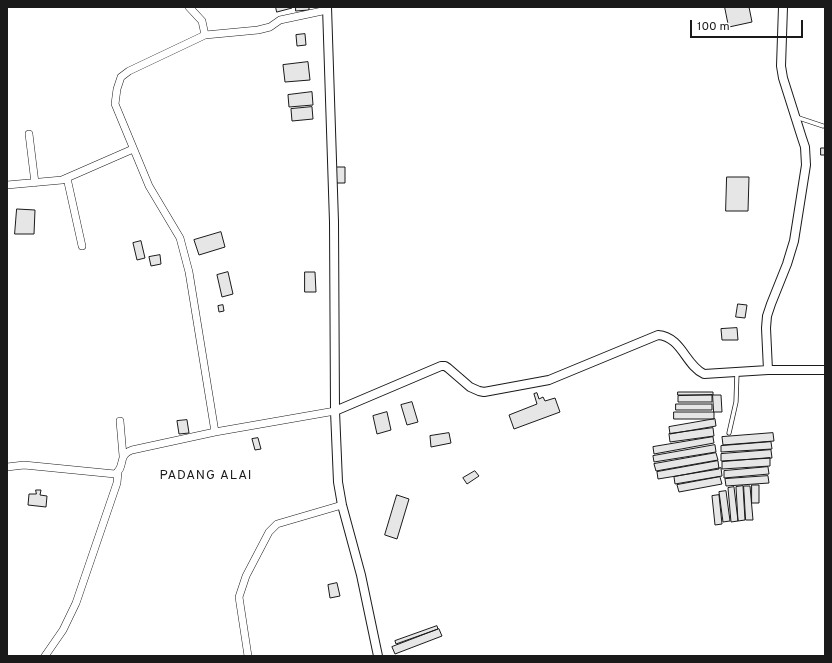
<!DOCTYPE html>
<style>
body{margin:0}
#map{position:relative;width:832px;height:663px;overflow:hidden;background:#fff;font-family:Overpass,sans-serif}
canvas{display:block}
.frame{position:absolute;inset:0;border:8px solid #1a1a1a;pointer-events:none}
.scale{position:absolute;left:690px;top:20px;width:113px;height:18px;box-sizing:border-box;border:2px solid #1a1a1a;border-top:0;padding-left:5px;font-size:12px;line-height:14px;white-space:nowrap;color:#1a1a1a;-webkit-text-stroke:3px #fff;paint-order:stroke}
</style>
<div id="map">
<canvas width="832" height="663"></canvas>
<div class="frame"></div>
<div class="scale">100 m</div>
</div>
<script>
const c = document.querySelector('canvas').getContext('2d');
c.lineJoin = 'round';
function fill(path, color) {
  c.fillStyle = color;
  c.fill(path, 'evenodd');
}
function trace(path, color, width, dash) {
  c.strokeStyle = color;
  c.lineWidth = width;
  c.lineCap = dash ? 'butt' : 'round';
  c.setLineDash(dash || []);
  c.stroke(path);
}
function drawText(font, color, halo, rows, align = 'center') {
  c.font = font + ' Overpass,sans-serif';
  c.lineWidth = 3;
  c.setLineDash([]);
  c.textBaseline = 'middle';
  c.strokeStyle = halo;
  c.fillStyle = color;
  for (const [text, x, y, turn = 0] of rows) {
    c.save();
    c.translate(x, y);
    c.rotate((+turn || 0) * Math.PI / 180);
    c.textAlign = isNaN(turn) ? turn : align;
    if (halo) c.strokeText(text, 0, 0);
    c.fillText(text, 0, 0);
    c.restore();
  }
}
const building = new Path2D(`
 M276,7H292V8L277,12Z
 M296,7H309V10L296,11Z
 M725,7H749L752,22L729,27Z
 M305,34L306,45L297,46L296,35Z
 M308,62L310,80L285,82L283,65Z
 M312,92L313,105L289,107L288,95Z
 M312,107L313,119L292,121L291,109Z
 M821,148H825V155H821Z
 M335,167H345V183H335Z
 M727,177H749L748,211H726Z
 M17,209L35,210L34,234H15Z
 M221,232L225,247L199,255L194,240Z
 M141,241L145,258L137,260L133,243Z
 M160,255L161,264L151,266L149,257Z
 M228,272L233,294L222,297L217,275Z
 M305,272H315L316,292H305Z
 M738,304L747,305L745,318L736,317Z
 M223,305L224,311L219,312L218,306Z
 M737,328L738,340H722L721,329Z
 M678,392H713V395H678Z
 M537,393L539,399L543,397L545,401L555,398L560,412L514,429L509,415L537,404L534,394Z
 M712,395V402H678V396Z
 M713,395H721L722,412H714Z
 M412,402L418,422L407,425L401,405Z
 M676,404H712V410H676Z
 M387,412L391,430L377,434L373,416Z
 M674,412H714V419H674Z
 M715,419L716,426L670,434L669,427Z
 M187,420L189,433L179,434L177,421Z
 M713,428L714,436L670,442L669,434Z
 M449,433L451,443L431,447L430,436Z
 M773,433L774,441L723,445L722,437Z
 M713,437L714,443L654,454L653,447Z
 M258,438L261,449L255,450L252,439Z
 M771,442L772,449L721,452V446Z
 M715,445L716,452L654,462L653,456Z
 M771,450L772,458L721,461V454Z
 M716,453L718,460L656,471L654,464Z
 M770,458V466L722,469V462Z
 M718,461L719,469L658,479L657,472Z
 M768,467L769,474L724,478V471Z
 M721,468L722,476L675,484L674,477Z
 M475,471L479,476L467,484L463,478Z
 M768,476L769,483L726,486L725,479Z
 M720,477L722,484L679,492L677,485Z
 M752,485H759V503H752Z
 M743,486L745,520L738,521L736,487Z
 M744,486H750L753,520H746Z
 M734,487L738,521L731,522L728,488Z
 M36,490H41L40,495L47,496L46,507L28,505L29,494H36Z
 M726,491L730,521L723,522L719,492Z
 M397,495L409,499L397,539L385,535Z
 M719,495L722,524L715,525L712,496Z
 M337,583L340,596L330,598L328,585Z
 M437,626L438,629L396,644L395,641Z
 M439,629L442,636L395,654L392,647Z`);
fill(building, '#e6e6e6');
trace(building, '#1a1a1a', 1);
const service = new Path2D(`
 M796,117L823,126
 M729,433L736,402L737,372`);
const minor = new Path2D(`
 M189,7L202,21L205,35
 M29,134L35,183
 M67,178L82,246
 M7,185L62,180L133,149
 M120,421L123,456
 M215,432L189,272L180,238L149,186L115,104L117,89L121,77L129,71L205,35L258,30L270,27L280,20L327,10
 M7,467L24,465L115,474C126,467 117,455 132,450L215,432L335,411
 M45,656L63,630L76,603L117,483L118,472
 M248,656L239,597L246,576L269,532L277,524L342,505`);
const tertiary = new Path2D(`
 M327,7L334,222L335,411L338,482L342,505L361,575L378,656
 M768,370L766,328L767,316L771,304L787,264L794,241L806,165L805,147L802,138L783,78L781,66L783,7
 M335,411L441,366H445L448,368L470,387L479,391L484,392L549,380L658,335C682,337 685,365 704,374L768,370H825`);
trace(service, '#1a1a1a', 5);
trace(minor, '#1a1a1a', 8);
trace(tertiary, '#1a1a1a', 10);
trace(service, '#fff', 3.5);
trace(minor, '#fff', 7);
trace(tertiary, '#fff', 8);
c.letterSpacing = '1px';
drawText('13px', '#1a1a1a', '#fff', [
 ["PADANG ALAI",206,476]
]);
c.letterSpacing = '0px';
</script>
